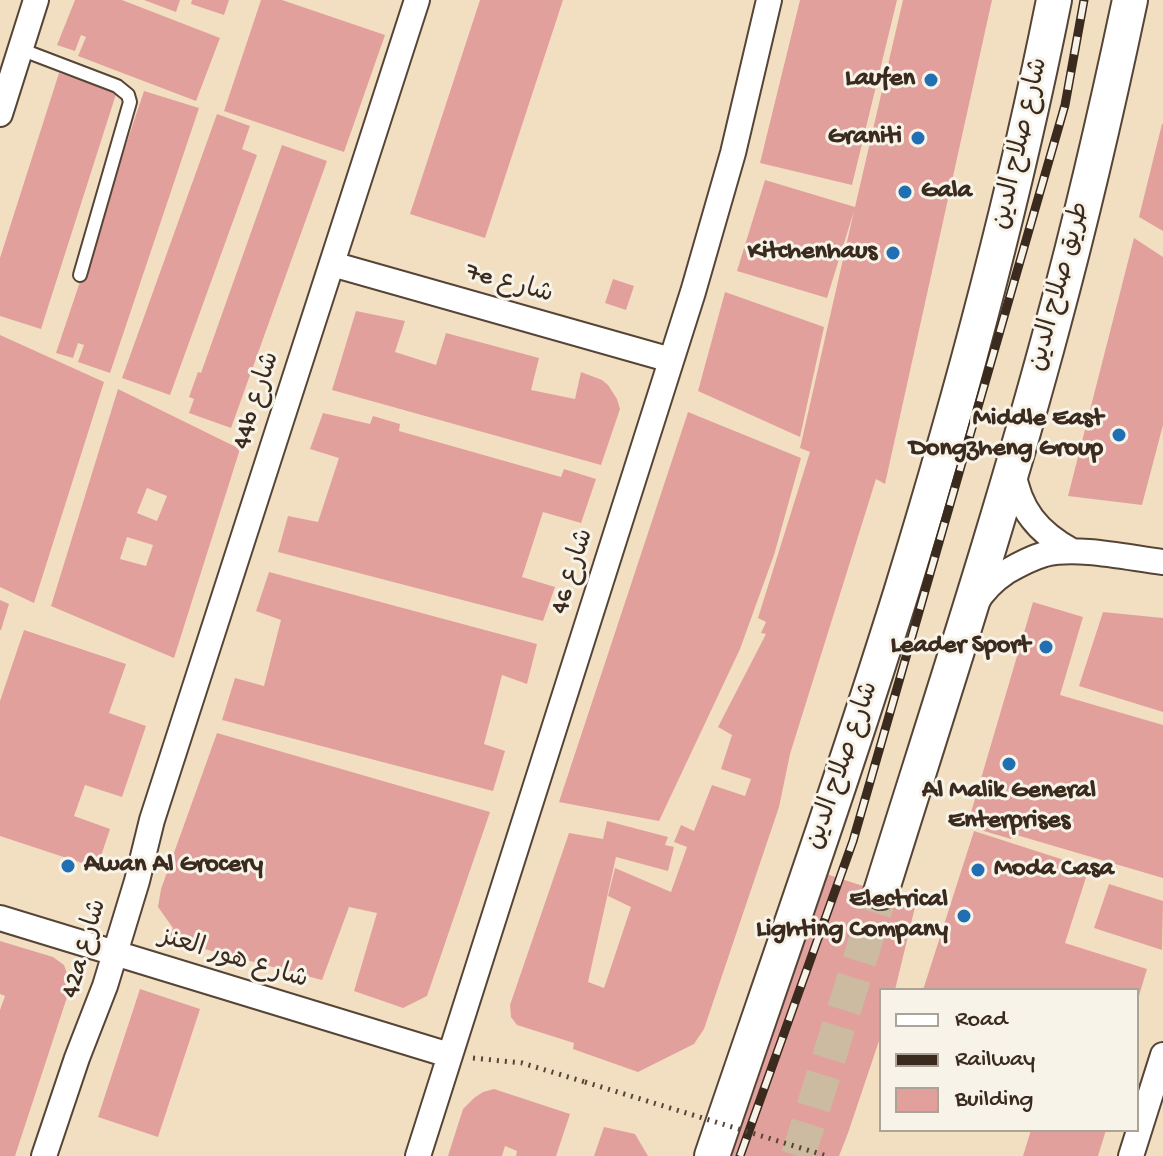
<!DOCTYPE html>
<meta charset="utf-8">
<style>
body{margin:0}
#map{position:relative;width:1163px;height:1156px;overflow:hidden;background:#f2dfc2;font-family:"Gochi Hand",sans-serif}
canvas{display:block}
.legend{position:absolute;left:879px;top:988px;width:260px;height:144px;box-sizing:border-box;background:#f7f3e8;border:2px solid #aca397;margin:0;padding:10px 14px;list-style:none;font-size:24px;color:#3b2a1e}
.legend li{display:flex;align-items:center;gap:16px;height:40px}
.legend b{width:40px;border:2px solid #aca397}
</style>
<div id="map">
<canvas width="1163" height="1156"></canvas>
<ul class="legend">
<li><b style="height:10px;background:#fff"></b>Road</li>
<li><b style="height:10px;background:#3b2a1e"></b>Railway</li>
<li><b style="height:22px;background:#e2a09d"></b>Building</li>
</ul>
</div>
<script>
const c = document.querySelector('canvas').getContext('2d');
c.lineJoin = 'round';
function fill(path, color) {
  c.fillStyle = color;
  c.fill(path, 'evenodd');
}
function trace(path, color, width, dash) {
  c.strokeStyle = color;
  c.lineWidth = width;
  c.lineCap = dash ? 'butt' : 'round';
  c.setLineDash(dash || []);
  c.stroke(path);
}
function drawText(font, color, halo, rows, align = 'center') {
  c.font = font + ' "Gochi Hand","Playpen Sans Arabic",sans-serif';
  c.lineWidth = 6;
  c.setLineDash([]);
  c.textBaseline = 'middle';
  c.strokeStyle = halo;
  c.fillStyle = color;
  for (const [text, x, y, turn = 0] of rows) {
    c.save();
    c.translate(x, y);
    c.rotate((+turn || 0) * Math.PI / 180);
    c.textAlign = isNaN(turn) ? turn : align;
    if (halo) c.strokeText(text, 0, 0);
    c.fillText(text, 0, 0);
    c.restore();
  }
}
fill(new Path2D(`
 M75,0H122L220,38L196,101L78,56L86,37L81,35L75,51L57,45Z
 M144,0H180L176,12Z
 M192,0H229L224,15L191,4Z
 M261,0H282L385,35L344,152L224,111Z
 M480,0H563L485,238L410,214Z
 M800,0H897L852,185L760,163Z
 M903,0H992L885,484L876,479L790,754L779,807L704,1029L694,1044L638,1072L573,1049L574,1043L517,1025L511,1017L510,1005L569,833L603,839L607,821L668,837L665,845L674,847L668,871L616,857L588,982L604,988L631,907L608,896L615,868L671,892L687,847L674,842L681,825L694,831L712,785L745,796L751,779L721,769L732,735L718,727L766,634L761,633L766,622L758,618L810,452L800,448L854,211L827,298L737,271L765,180L855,207Z
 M59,73L117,91L41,329L0,316V258Z
 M144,91L199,108L110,373L78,362L84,345L78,343L73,358L56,353Z
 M217,114L250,126L242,149L257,155L170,395L122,378Z
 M1162,124H1163V231L1139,217Z
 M282,145L327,161L231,428L189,413L194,399L189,397L198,372L201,373Z
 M1134,238L1163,257V425L1142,505L1068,496Z
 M613,279L634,286L626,310L605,303Z
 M725,292L824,327L800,437L698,391Z
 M356,311L405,321L395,352L436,365L446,333L539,358L531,390L575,399L581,372L602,380L608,385L617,399L620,409L601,465L332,390Z
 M0,335L104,382L34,603L0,587Z
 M118,389L240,449L174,658L51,606ZM147,488L167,496L157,521L137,513ZM127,537L153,545L146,566L120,559Z
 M688,412L801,458L774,555L740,649L659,821L559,802Z
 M323,413L370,424L373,416L400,424L399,431L561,477L564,469L596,479L581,523L543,512L522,577L555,587L543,621L278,552L288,516L318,522L339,458L310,449Z
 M269,572L537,644L527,684L502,675L484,744L505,751L493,791L222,720L235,678L264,686L281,620L256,611Z
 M0,600L9,604L1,630H0Z
 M1033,602L1083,617L1060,695L1163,725V878L1013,834L1011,839L967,826Z
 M1103,612L1163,618V712L1079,686Z
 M24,630L126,664L109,713L146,726L122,797L85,785L74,816L110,829L97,868L0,836V701Z
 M217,733L490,812L427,996L403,1008L354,991L377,913L349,907L322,980L167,939L173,928L158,907L161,889Z
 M974,831L1089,868L1065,943L1147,969L1138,999L1137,990H923Z
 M826,874L916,903L895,990H881V1035L848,1133L839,1156H724Z
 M1109,884L1163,901L1162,950L1094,928Z
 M0,941L53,957L64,965L71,985L15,1156H0V1010L5,996L0,994Z
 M140,989L200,1009L158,1137L98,1117Z
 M494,1089L570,1114L556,1156H516L517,1151L505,1146L502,1156H448L463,1109L474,1098L483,1092Z
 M604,1127L635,1134L648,1156H594Z
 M1031,1130H1106L1098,1156H1023Z`), '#e2a09d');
trace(new Path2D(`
 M798,1156L881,892`), '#cdbba1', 34, [34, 17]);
const lane = new Path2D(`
 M20,49L117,86L128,95L130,102L80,275`);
const street = new Path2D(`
 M0,114L36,0
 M332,264L671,360
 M1013,470C1019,510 1038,532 1072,551
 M976,603C983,591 994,580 1006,572C1018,565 1031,558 1045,554C1078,546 1129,558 1163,562
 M0,918L449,1055
 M44,1156L77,1058L105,986L137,881L152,820L417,0
 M418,1156L693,292L733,153L769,0
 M1131,1156L1163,1055`);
const secondary = new Path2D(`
 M881,892C940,703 1002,515 1053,324C1082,217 1107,109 1130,0
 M712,1156C776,968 842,782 901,593C961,398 1014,200 1054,0`);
trace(lane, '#564537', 16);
trace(street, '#564537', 28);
trace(secondary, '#564537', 38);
trace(new Path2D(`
 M473,1058L522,1063L585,1082`), '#564537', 5, [2, 6]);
trace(lane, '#fff', 12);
trace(street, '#fff', 24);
trace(secondary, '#fff', 34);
const rail = new Path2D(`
 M740,1156L853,841L1065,105L1084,0`);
trace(rail, '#3b2a1e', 9);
trace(rail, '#f7f3e8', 6, [18]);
trace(new Path2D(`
 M585,1082L827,1156`), '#564537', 5, [2, 6]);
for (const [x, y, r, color] of [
 [931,80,8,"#1f6fb2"],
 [918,138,8,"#1f6fb2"],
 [905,192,8,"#1f6fb2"],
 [893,253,8,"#1f6fb2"],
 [1119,435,8,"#1f6fb2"],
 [1046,647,8,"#1f6fb2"],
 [1009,764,8,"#1f6fb2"],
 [68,866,8,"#1f6fb2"],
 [978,870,8,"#1f6fb2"],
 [964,916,8,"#1f6fb2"]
]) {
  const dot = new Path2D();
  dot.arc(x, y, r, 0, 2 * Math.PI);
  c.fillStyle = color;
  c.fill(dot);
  trace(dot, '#f7f3e8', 3);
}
drawText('bold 26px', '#3b2a1e', '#f7f3e8', [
 ["Laufen",915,80],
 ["Graniti",902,138],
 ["Gala",921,192,"left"],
 ["Kitchenhaus",877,253],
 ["Middle East",1103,420],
 ["Dongzheng Group",1103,450],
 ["Leader Sport",1030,647],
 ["Al Malik General",1009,792,"center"],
 ["Enterprises",1009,822,"center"],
 ["Awan Al Grocery",84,866,"left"],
 ["Moda Casa",994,870,"left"],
 ["Electrical",948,901],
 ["Lighting Company",948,931]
], 'right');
drawText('26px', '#3b2a1e', '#f7f3e8', [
 ["شارع صلاح الدين",1022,144,-77],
 ["7e شارع",509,285,16],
 ["طريق صلاح الدين",1061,287,-75],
 ["44b شارع",258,401,-72],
 ["شارع 46",574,572,-72],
 ["شارع صلاح الدين",844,766,-71],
 ["42a شارع",86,949,-73],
 ["شارع هور العنز",233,960,17]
]);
</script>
